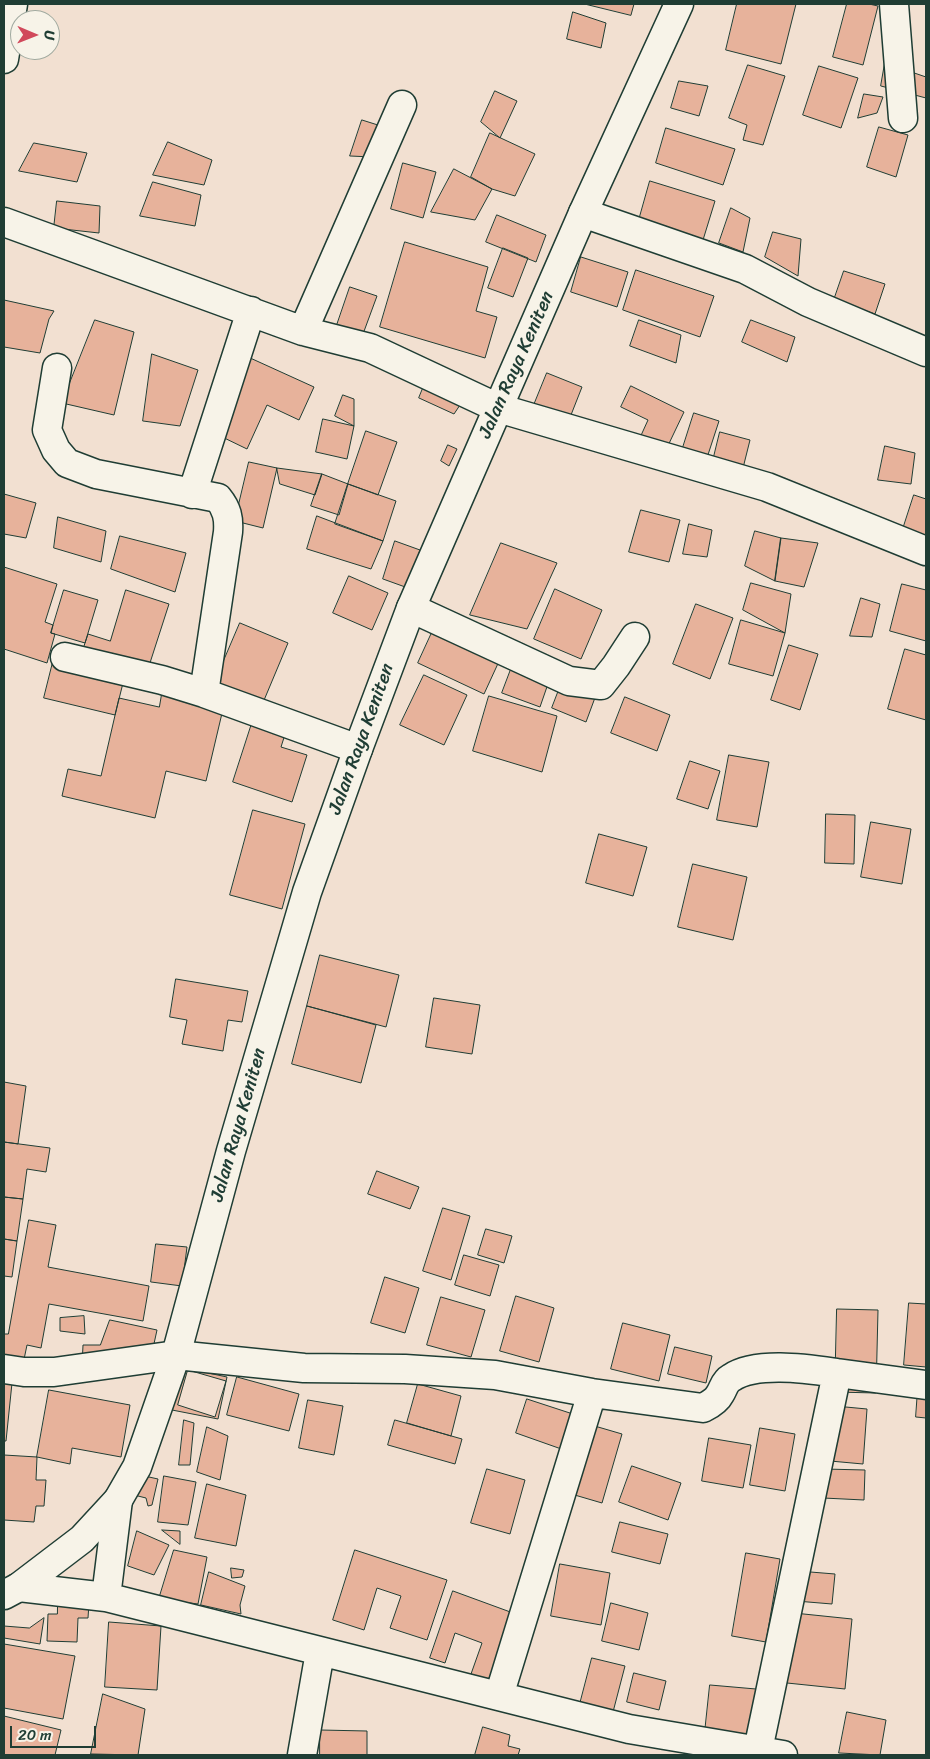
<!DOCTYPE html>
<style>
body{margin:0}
#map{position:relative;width:930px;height:1759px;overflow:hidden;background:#f2e0d1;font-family:Sriracha,sans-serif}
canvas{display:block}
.frame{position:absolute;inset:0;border:5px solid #1f3d34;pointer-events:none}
.north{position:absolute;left:10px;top:10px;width:50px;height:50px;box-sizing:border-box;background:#f7f3e8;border:1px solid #a1aaa0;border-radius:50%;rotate:91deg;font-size:14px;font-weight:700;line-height:20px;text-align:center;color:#1f3d34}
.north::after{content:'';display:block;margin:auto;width:18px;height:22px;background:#d1495b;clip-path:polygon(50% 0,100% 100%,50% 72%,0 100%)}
.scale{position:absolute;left:10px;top:1726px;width:86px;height:22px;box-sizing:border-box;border:2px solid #1f3d34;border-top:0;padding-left:6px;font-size:15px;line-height:18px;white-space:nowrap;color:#1f3d34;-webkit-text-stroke:4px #f7f3e8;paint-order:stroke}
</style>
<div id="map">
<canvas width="930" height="1759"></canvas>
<div class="frame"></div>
<div class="north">U</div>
<div class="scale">20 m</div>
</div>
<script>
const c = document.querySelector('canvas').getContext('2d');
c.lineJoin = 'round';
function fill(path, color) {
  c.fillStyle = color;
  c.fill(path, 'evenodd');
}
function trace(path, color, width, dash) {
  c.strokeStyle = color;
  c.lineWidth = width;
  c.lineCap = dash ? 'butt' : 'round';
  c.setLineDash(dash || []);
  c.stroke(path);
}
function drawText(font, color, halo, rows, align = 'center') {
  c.font = font + ' Sriracha,sans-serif';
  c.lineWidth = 5;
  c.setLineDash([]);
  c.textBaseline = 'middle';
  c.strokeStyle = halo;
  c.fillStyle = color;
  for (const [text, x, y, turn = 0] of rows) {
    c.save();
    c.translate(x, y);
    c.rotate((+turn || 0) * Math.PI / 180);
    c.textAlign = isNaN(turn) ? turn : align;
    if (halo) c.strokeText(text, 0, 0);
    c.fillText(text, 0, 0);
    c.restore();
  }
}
const building = new Path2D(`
 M585,4H634L631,15Z
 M737,4H796L781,64L726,50Z
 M847,4H869L878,6L863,65L833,57Z
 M573,12L606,23L601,48L567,39Z
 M885,63L926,77V98L881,86Z
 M748,65L785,76L763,145L743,140L747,125L729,118Z
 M819,66L858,78L841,128L803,115Z
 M679,81L708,86L699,116L671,108Z
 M495,91L517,101L500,138L481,122Z
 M864,94L883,97L877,113L858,118Z
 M362,120L381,126L372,157L350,156Z
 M879,127L908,135L896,177L867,167Z
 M666,128L735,149L723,185L656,163Z
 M490,133L535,154L515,196L492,189L471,177Z
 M168,142L212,160L204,185L153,175Z
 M34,143L87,153L77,182L19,171Z
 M403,163L436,172L423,218L391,209Z
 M454,169L492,189L475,220L431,212Z
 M650,181L715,201L703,240L639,220Z
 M153,182L201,195L195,226L140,216Z
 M57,201L100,206L99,233L54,228Z
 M731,208L750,218L743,252L719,243Z
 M497,215L546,235L536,262L486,242Z
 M773,232L801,239L798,276L765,257Z
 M405,242L488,267L476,311L497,317L485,358L380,327Z
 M503,248L528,258L513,297L488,288Z
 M581,257L628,272L617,307L571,292Z
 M636,270L714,296L700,337L623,310Z
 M844,271L885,284L875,314L834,300Z
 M350,287L377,296L363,334L337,325Z
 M4,300L54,311L49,319L40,353L4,347Z
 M95,320L134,332L114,415L62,403Z
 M639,320L681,335L676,363L630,346Z
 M751,320L795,337L787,362L742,342Z
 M152,354L198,370L180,426L143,421Z
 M248,357L314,387L299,420L267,405L247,449L214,433Z
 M547,373L582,387L569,420L534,405Z
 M426,381L464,399L454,414L419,398Z
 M631,386L684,412L664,454L638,442L648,420L621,407Z
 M343,395L354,399V426L335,416Z
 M694,413L719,421L704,467L679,460Z
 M323,419L354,426L347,459L316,452Z
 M366,431L397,442L378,495L348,484Z
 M720,432L750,440L741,476L711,469Z
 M448,445L457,449L449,466L441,461Z
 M885,446L915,453L911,484L878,480Z
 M249,462L277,468L263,528L235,521Z
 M277,468L322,474L315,495L280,484Z
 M322,474L348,484L339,515L311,506Z
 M348,484L396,501L383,541L335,524Z
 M4,494L36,503L26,538L4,534Z
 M914,495L926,499V538L903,529Z
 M641,510L680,520L669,562L629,552Z
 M317,516L383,541L371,569L307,549Z
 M58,517L106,531L101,562L54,548Z
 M689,524L712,530L707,557L683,554Z
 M755,531L781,538L775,581L745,566Z
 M120,536L186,553L175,592L111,569Z
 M781,538L818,543L804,587L775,581Z
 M395,541L420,550L408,588L383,579Z
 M501,543L557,563L527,629L470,615Z
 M4,567L57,584L45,622L53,625L51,633L55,634L47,663L4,649Z
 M349,576L388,593L372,630L333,613Z
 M751,583L791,594L785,633L743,610Z
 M902,584L926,590V641L890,631Z
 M555,589L602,610L581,659L534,639Z
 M64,590L98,600L85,643L51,633Z
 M126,590L169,604L148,669L83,649L88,634L110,641Z
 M861,598L880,604L872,637L850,636Z
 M696,604L733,618L710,679L673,664Z
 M741,620L785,633L773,676L729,664Z
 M240,623L288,643L262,705L214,684Z
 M435,626L501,657L484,694L418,663Z
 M789,645L818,654L800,710L771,700Z
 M905,649L926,655V720L888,709Z
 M53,662L124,679L115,715L44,698Z
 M513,664L550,678L540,707L502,693Z
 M424,675L467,695L444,745L400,725Z
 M562,682L596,695L586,722L552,708Z
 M162,694L223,709L206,781L166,771L155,818L62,796L68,769L101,776L119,698L159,707Z
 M489,696L557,716L542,772L473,751Z
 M625,697L670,715L657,751L611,733Z
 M254,717L287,728L281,747L307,755L292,802L233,782Z
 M729,755L769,762L757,827L717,820Z
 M690,761L720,771L708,809L677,799Z
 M253,810L305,824L282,909L230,895Z
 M826,814L855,815L854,864L825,863Z
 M871,822L911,829L902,884L861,877Z
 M599,834L647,847L633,896L586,883Z
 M693,864L747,877L733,940L678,927Z
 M320,955L399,975L386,1027L307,1006Z
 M176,979L248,991L242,1022L228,1020L223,1051L182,1044L187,1020L170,1017Z
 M434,998L480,1005L472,1054L426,1047Z
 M307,1006L376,1025L361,1083L292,1064Z
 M4,1082L26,1086L18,1144L4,1142Z
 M4,1142L50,1148L46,1172L27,1169L23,1199L4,1197Z
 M377,1171L419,1187L410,1209L368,1194Z
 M4,1197L23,1199L17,1241L4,1239Z
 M443,1208L470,1216L451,1280L423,1271Z
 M29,1220L56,1225L48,1267L149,1286L143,1321L49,1304L41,1348L27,1345L22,1369L4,1366V1334H8Z
 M486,1229L512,1236L504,1263L478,1255Z
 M4,1239L17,1241L12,1277L4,1276Z
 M156,1244L187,1247L182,1286L151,1282Z
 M464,1255L499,1265L490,1296L455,1285Z
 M385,1277L419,1288L405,1333L371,1323Z
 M516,1296L554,1308L539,1362L500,1351Z
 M441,1297L485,1310L471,1357L427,1345Z
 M909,1303L926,1304V1367L904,1365Z
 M837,1309L878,1310L876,1393L835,1392Z
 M84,1316L85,1334L60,1331V1318Z
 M110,1320L157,1330L150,1362L82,1366L83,1345H100Z
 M623,1323L670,1335L659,1381L611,1369Z
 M675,1347L712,1356L706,1383L668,1374Z
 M180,1367L227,1377L218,1419L172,1410Z
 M188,1370L226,1381L215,1417L178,1405Z
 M919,1375L926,1376V1418L916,1417Z
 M237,1377L299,1394L289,1431L227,1415Z
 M4,1383H12L6,1441H4Z
 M418,1384L461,1396L451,1436L407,1423Z
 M49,1390L130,1405L121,1457L72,1448L70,1464L37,1457Z
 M527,1399L579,1416L567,1451L516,1433Z
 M308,1400L343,1406L334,1455L299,1448Z
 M835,1406L867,1409L863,1464L830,1461Z
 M184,1420L194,1423L190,1465H179Z
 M395,1420L462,1439L455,1464L388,1445Z
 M581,1422L622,1434L602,1503L561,1491Z
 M207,1427L228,1436L220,1480L197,1472Z
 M760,1428L795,1434L785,1491L750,1485Z
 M709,1438L751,1445L743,1488L702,1481Z
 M4,1455L37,1457L36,1480H46L44,1506H36L34,1522L4,1520Z
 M632,1466L681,1483L668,1520L619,1502Z
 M487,1469L525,1480L510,1534L471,1523Z
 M824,1469L865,1470L864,1500L823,1498Z
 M140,1475L158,1479L152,1505L148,1506L146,1498L134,1495Z
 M164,1476L196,1482L188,1525L158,1522Z
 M207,1484L246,1495L236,1546L195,1538Z
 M620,1522L668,1534L660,1564L612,1552Z
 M162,1530L180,1531V1544Z
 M137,1531L169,1545L154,1575L128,1566Z
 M174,1550L207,1557L198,1604L159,1599Z
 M355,1550L447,1580L427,1640L390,1628L401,1596L377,1588L364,1630L333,1620Z
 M746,1553L780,1559L766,1642L732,1636Z
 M560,1564L610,1573L601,1625L551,1616Z
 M231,1568L244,1570L242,1577L232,1578Z
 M798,1571L835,1574L832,1604L796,1601Z
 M209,1572L245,1586L240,1605L241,1614L201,1605Z
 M453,1591L524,1617L500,1685L471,1674L482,1643L455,1633L445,1663L430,1658Z
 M58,1602L89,1603L88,1618H78L77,1642L47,1641L48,1614H57Z
 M611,1603L648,1613L639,1650L602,1641Z
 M794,1613L852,1619L845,1689L787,1683Z
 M44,1618L40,1644L4,1638V1626L29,1628Z
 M109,1622L161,1626L157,1690L105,1687Z
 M4,1644L75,1656L63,1719L4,1708Z
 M592,1658L625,1666L613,1712L580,1704Z
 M634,1673L666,1681L659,1710L627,1702Z
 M710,1685L756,1689L751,1737L705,1732Z
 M103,1694L145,1709L138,1755L91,1754Z
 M847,1712L886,1720L880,1755L839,1753Z
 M4,1716L61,1730L55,1755H4Z
 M483,1727L510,1735L508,1746L520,1749L518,1755H475Z
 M320,1730L367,1731V1755H320Z`);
fill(building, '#e7b29b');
trace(building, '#1f3d34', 1);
const minor = new Path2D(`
 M894,4L903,118
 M4,59L13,4
 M583,213L745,269L808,302L926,352
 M4,222L303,331L370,348L498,408L767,487L926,551
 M303,331L402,105
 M57,368L47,430L56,450L67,463L96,474L218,498C227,509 229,518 228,532L204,693
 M192,494L251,311
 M411,608L569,681L601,685L616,666L635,637
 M65,657L162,680L204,693L358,749
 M4,1369L24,1372H54L176,1355L304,1368L405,1369L495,1375L592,1393L703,1408C709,1405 717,1400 720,1394C724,1388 724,1382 731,1378C756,1361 808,1369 837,1373L758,1750
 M837,1373L926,1385
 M19,1587L106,1597L629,1729L783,1755
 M106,1597L118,1500
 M499,1696L592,1393
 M302,1755L320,1652`);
const tertiary = new Path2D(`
 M4,1595L19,1587L82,1539L118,1500L137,1467L176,1355L231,1151L307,892L358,749L411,608L583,213L679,4`);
trace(minor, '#1f3d34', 31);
trace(tertiary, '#1f3d34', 31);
trace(minor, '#f7f3e8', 28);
trace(tertiary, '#f7f3e8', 28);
drawText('19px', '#1f3d34', '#f7f3e8', [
 ["Jalan Raya Keniten",517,365,-66],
 ["Jalan Raya Keniten",362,739,-70],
 ["Jalan Raya Keniten",239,1125,-74]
]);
</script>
